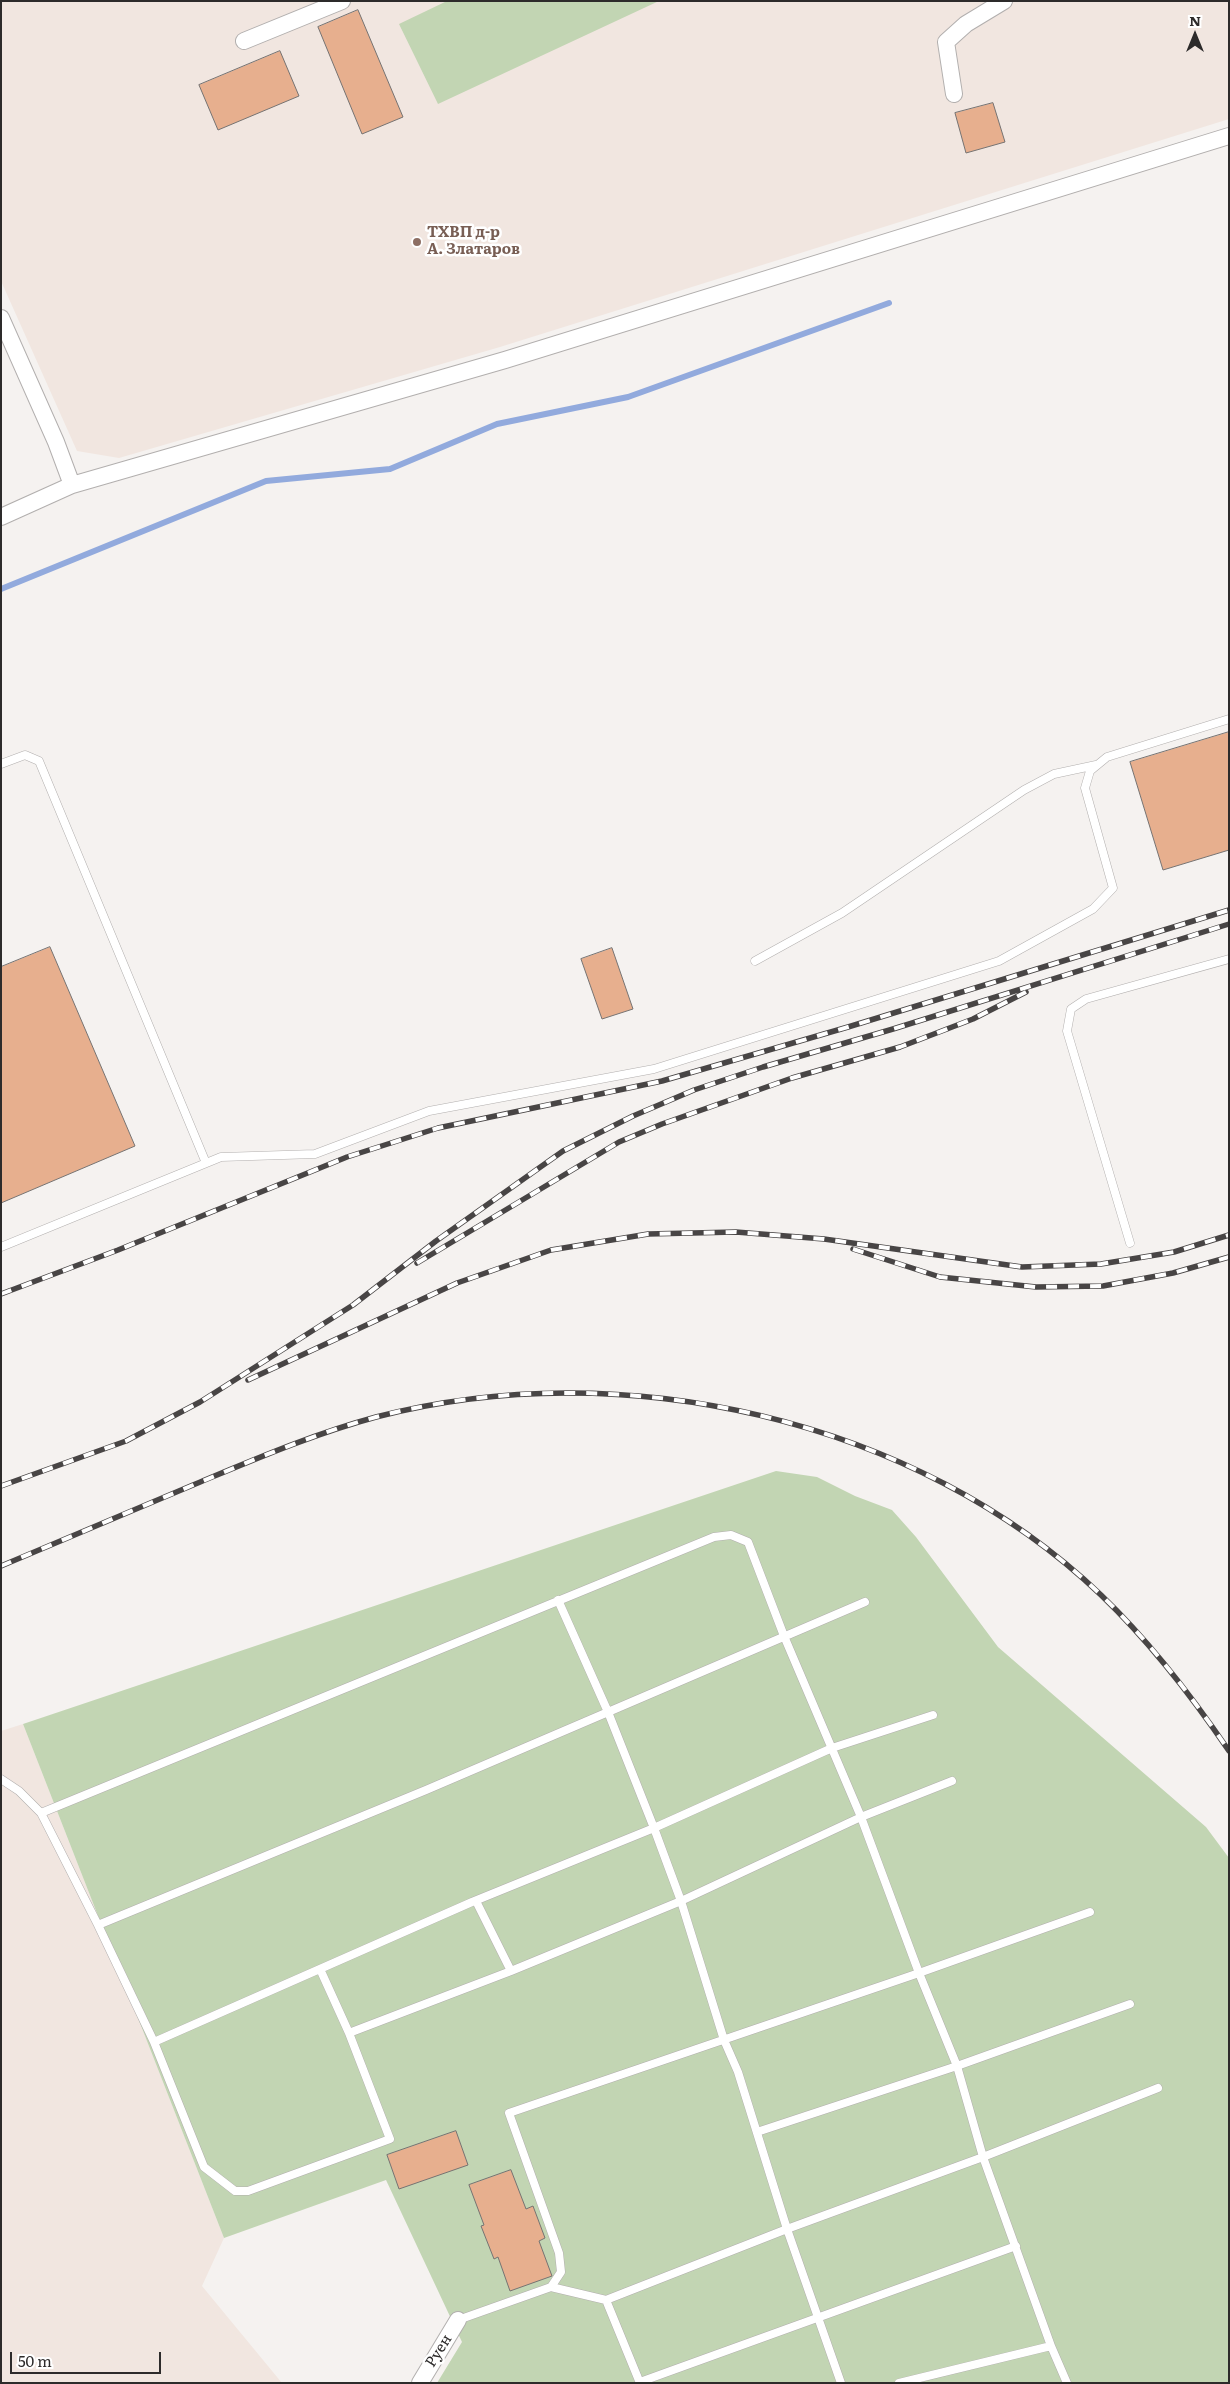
<!DOCTYPE html>
<meta charset="utf-8">
<style>
body{margin:0}
#map{position:relative;width:1230px;height:2384px;overflow:hidden;background:#f5f2f0;font-family:Literata,serif}
canvas{display:block}
.frame{position:absolute;inset:0;border:2px solid #2d2b2b;pointer-events:none}
.north{position:absolute;left:1170px;top:10px;width:50px;height:50px;-webkit-text-stroke:4px #fff;paint-order:stroke;rotate:0deg;font-size:14px;font-weight:700;line-height:20px;text-align:center;color:#2d2b2b}
.north::after{content:'';display:block;margin:auto;width:18px;height:22px;background:#2d2b2b;clip-path:polygon(50% 0,100% 100%,50% 72%,0 100%)}
.scale{position:absolute;left:10px;top:2352px;width:151px;height:22px;box-sizing:border-box;border:2px solid #2d2b2b;border-top:0;padding-left:6px;font-size:15px;line-height:18px;white-space:nowrap;color:#2d2b2b;-webkit-text-stroke:4px #fff;paint-order:stroke}
</style>
<div id="map">
<canvas width="1230" height="2384"></canvas>
<div class="frame"></div>
<div class="north">N</div>
<div class="scale">50 m</div>
</div>
<script>
const c = document.querySelector('canvas').getContext('2d');
c.lineJoin = 'round';
function fill(path, color) {
  c.fillStyle = color;
  c.fill(path, 'evenodd');
}
function trace(path, color, width, dash) {
  c.strokeStyle = color;
  c.lineWidth = width;
  c.lineCap = dash ? 'butt' : 'round';
  c.setLineDash(dash || []);
  c.stroke(path);
}
function drawText(font, color, halo, rows, align = 'center') {
  c.font = font + ' Literata,serif';
  c.lineWidth = 5;
  c.setLineDash([]);
  c.textBaseline = 'middle';
  c.strokeStyle = halo;
  c.fillStyle = color;
  for (const [text, x, y, turn = 0] of rows) {
    c.save();
    c.translate(x, y);
    c.rotate((+turn || 0) * Math.PI / 180);
    c.textAlign = isNaN(turn) ? turn : align;
    if (halo) c.strokeText(text, 0, 0);
    c.fillText(text, 0, 0);
    c.restore();
  }
}
fill(new Path2D(`
 M1,1H1229V119L500,347L119,458L77,451L1,281Z
 M23,1724L224,2238L202,2286L282,2383H1V1731Z`), '#f1e6e0');
fill(new Path2D(`
 M447,1H659L438,104L399,24Z
 M776,1471L817,1477L855,1496L892,1510L916,1537L998,1647L1206,1827L1229,1858V2383H437L462,2342L386,2180L224,2238L23,1724Z`), '#c2d5b3');
trace(new Path2D(`
 M1,589L266,481L390,469L497,424L628,397L889,303`), '#92aadd', 6);
const building = new Path2D(`
 M358,10L403,117L362,134L318,27Z
 M280,51L299,96L218,130L199,85Z
 M993,103L1005,142L966,153L955,113Z
 M1229,732V850L1163,870L1130,762Z
 M50,947L135,1146L1,1203V967Z
 M612,948L633,1009L602,1019L581,959Z
 M456,2131L468,2165L399,2189L387,2155Z
 M511,2170L526,2209L533,2206L545,2238L539,2241L552,2276L510,2291L498,2257L494,2259L481,2226L484,2225L469,2185Z`);
fill(building, '#e7af8e');
trace(building, '#767372', 1);
const lane = new Path2D(`
 M1,764L25,755L39,761L206,1163
 M755,961L842,913L1024,790L1054,774L1096,765
 M1130,1243L1067,1031L1071,1009L1086,999L1229,959
 M1,1247L221,1157L315,1154L429,1111L654,1069L999,961L1093,909L1113,888L1085,788L1090,771L1107,757L1229,719
 M558,1600L608,1712L654,1828L681,1901L724,2040L738,2072L787,2229L983,2157L1158,2088
 M1,1779L19,1791L41,1813L98,1925L154,2042L204,2167L235,2191H248L390,2139L349,2033L320,1969
 M41,1813L714,1537L731,1535L748,1542L784,1636L861,1817L919,1973L957,2066L983,2157L1051,2346L1067,2383
 M476,1901L511,1971
 M98,1925L426,1790L865,1602
 M349,2033L511,1971L681,1901L861,1817L952,1781
 M154,2042L472,1902L654,1828L832,1748L933,1715
 M757,2132L957,2066L1130,2004
 M551,2287L606,2300L640,2383
 M606,2300L787,2229L841,2383
 M458,2320L551,2287L561,2272L559,2253L509,2113L919,1973L1090,1912
 M640,2382L1016,2246
 M899,2383L1051,2346`);
const street = new Path2D(`
 M244,41L342,1
 M954,94L946,42L966,24L1004,1
 M1,318L56,442L72,485
 M1,517L72,485L505,360L1229,136
 M420,2383L458,2320`);
trace(lane, '#b2afae', 9);
trace(street, '#b2afae', 18);
trace(lane, '#fff', 8);
trace(street, '#fff', 16);
const rail = new Path2D(`
 M853,1249L940,1277L1036,1287L1103,1286L1173,1273L1229,1257
 M417,1263L619,1142L662,1124L792,1078L900,1047L973,1019L1026,992
 M1,1294L118,1250L347,1157L438,1128L662,1081L848,1027L1229,910
 M248,1380L457,1283L551,1250L648,1234L736,1232L824,1239L1022,1267L1101,1264L1174,1252L1229,1235
 M1,1486L126,1441L200,1402L353,1305L436,1241L563,1151L633,1116L694,1090L763,1067L893,1029L1229,924
 M1,1566C65,1539 129,1512 193,1485C253,1460 313,1434 376,1417C621,1353 916,1418 1101,1595C1150,1642 1191,1695 1229,1751`);
trace(rail, '#484545', 5.5);
trace(rail, '#fff', 4, [11]);
for (const [x, y, r, color] of [
 [417,242,5,"#8d6e63"]
]) {
  const dot = new Path2D();
  dot.arc(x, y, r, 0, 2 * Math.PI);
  c.fillStyle = color;
  c.fill(dot);
  trace(dot, '#fff', 2);
}
drawText('bold 15px', '#785e54', '#fff', [
 ["ТХВП д-р",427,233],
 ["А. Златаров",427,250]
], 'left');
drawText('15px', '#2d2b2b', '#fff', [
 ["Руен",439,2351,-58]
]);
</script>
